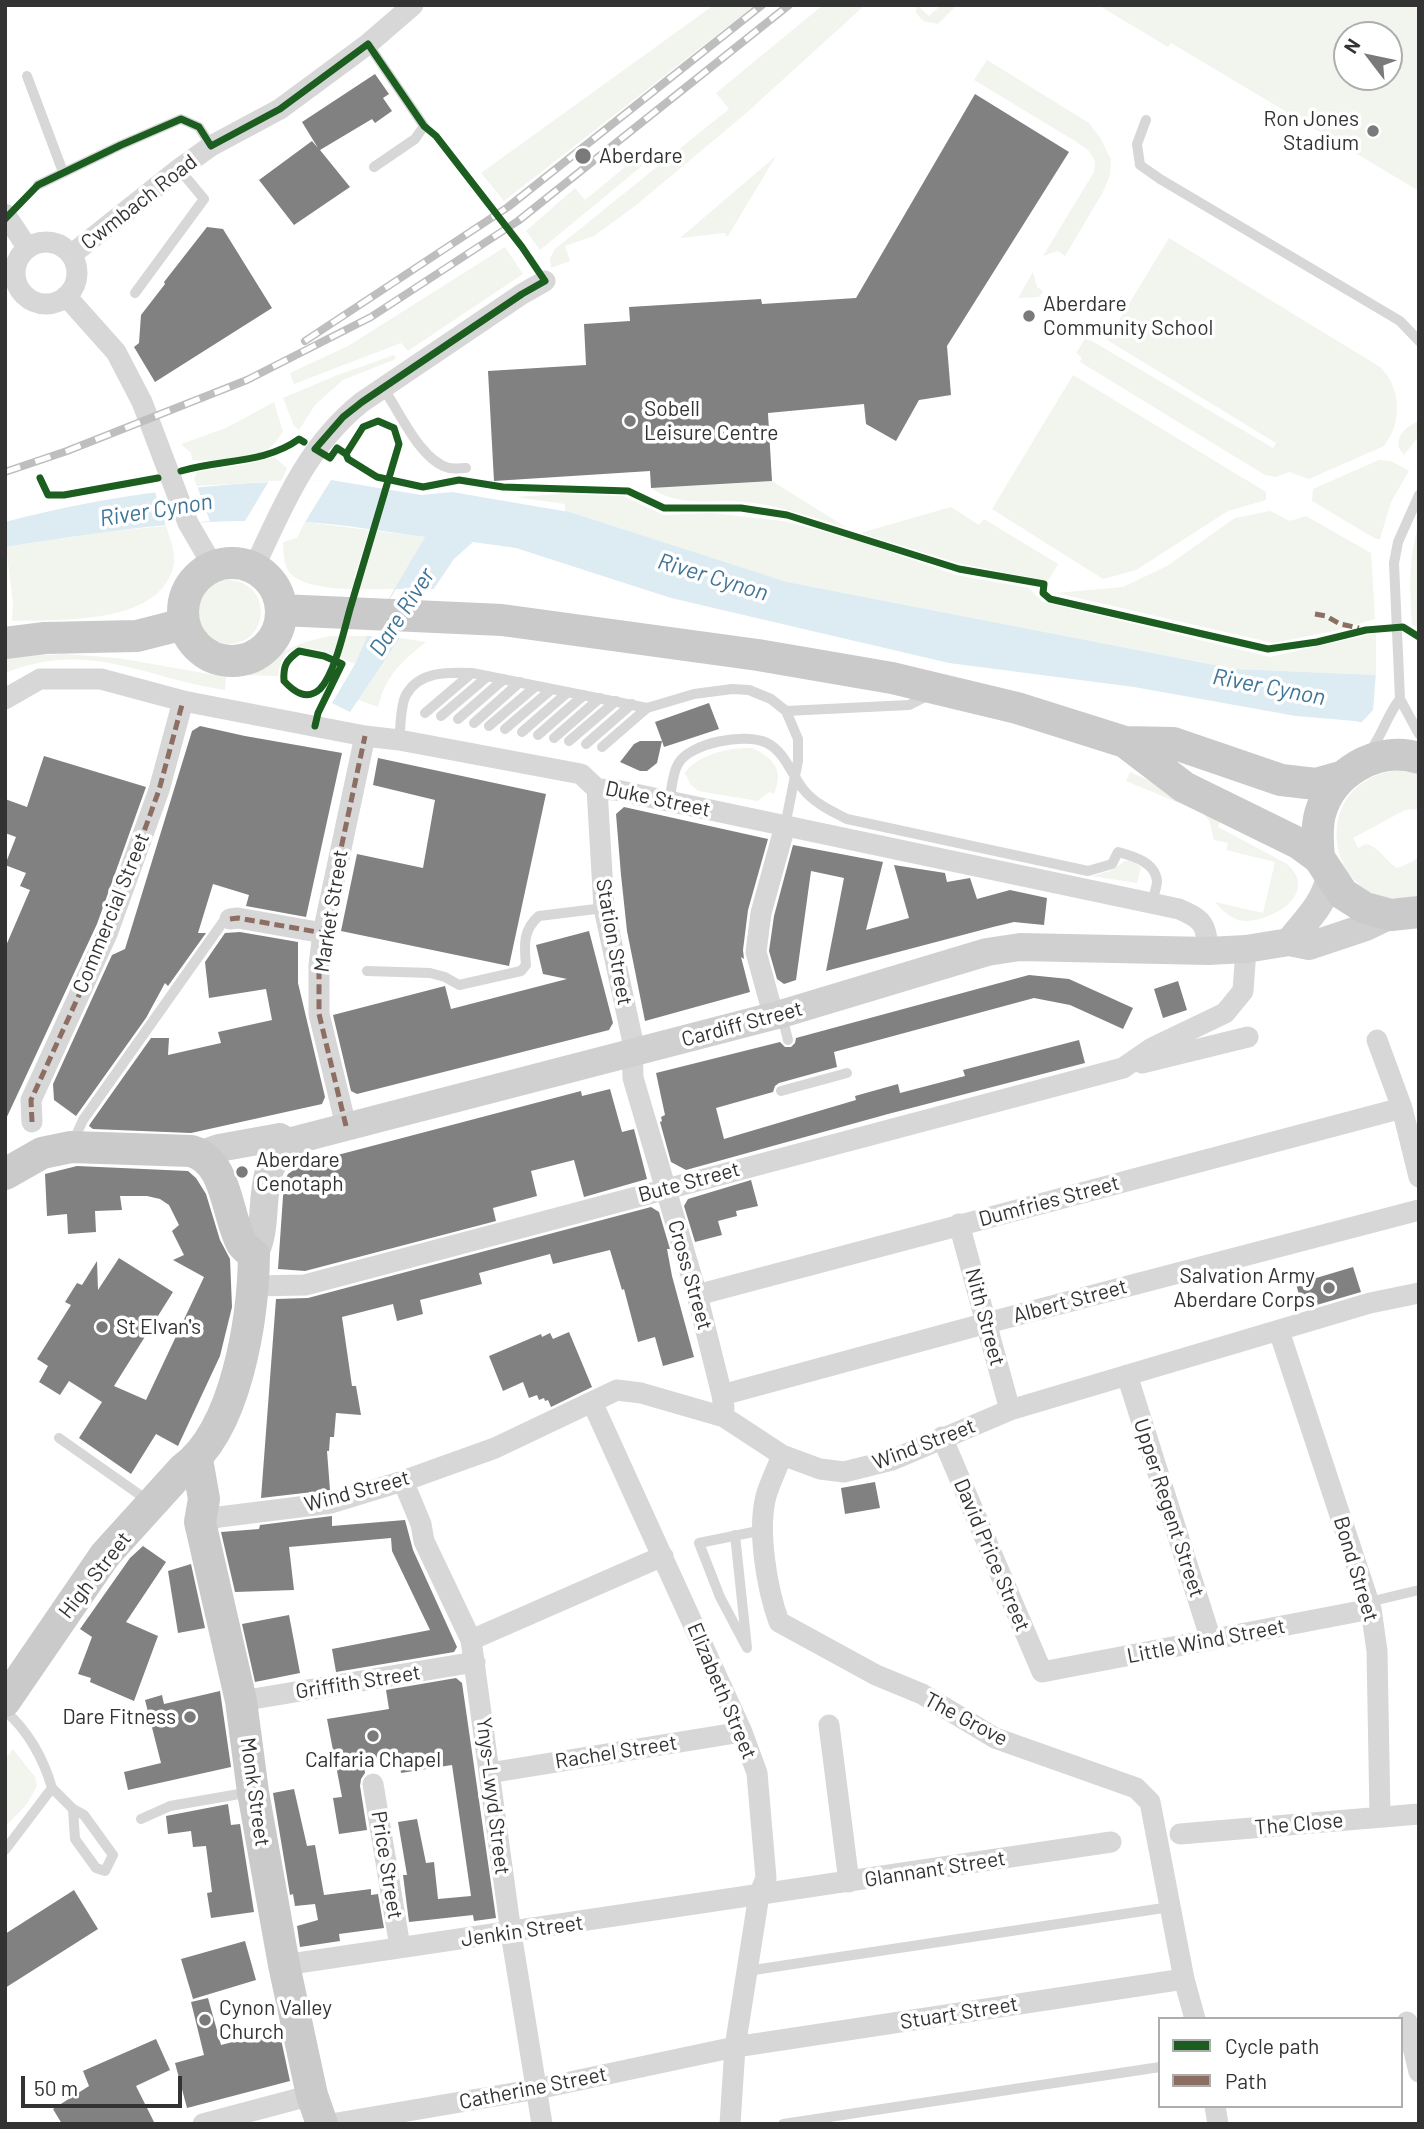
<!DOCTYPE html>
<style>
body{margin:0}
#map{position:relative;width:1424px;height:2129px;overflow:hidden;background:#fff;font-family:Barlow,sans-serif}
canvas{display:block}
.frame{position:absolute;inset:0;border:7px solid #333;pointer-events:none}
.legend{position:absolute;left:1158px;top:2017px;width:245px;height:91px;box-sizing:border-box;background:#fff;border:2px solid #adadad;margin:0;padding:9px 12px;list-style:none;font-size:21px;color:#333}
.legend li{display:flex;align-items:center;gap:14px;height:35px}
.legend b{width:35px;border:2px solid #adadad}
.north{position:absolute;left:1333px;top:21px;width:70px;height:70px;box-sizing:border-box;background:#fff;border:2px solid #adadad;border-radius:50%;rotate:302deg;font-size:19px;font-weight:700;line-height:28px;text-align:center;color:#333}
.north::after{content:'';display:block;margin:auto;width:24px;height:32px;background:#7a7a7a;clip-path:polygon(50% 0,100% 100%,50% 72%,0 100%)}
.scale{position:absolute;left:21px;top:2076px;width:161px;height:32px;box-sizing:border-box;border:4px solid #333;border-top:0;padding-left:9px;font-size:21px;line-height:24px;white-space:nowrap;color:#333;-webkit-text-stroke:5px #fff;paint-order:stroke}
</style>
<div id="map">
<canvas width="1424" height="2129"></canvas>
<div class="frame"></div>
<ul class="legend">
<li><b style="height:9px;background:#1b5e20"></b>Cycle path</li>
<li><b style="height:9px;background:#8d6e63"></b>Path</li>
</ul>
<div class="north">N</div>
<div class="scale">50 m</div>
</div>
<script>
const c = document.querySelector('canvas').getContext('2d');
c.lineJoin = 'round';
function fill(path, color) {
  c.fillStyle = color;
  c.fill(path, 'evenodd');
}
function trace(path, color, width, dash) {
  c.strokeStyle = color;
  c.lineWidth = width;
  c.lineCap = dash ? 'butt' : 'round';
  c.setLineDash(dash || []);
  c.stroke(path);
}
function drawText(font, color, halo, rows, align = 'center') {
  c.font = font + ' Barlow,sans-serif';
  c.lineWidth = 7;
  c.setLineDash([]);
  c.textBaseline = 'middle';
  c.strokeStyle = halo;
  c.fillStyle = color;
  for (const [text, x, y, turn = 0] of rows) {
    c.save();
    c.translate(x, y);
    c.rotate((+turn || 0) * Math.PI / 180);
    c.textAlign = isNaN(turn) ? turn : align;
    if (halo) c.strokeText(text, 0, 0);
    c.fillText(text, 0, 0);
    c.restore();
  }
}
fill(new Path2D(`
 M714,5H755L504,201L481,173Z
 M823,5H865L744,115L635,206L594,236L565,246L570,261L551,268L550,258L555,249L729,109L716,93Z
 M917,5L929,16L941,5H957L938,24L923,21L916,13Z
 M1098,5H1419V191L1171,43L1168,47ZM1389,35V77H1347V35Z
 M987,60L1089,123L1101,139L1111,160L1110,175L1103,192L1065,256L1058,251L1043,256L1094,172L1095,161L1088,150L1075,141L974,80Z
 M776,156L728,236H726L725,233L680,238Z
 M636,158L642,166L540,250L526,231L575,188L585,200Z
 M1169,238L1380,367C1402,388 1402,423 1384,446L1309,479L1289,472L1276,477L1265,475L1080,362L1082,358L1076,353L1085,339L1092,341L1273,448L1276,443L1107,340Z
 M505,247L523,274L408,351L401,343L294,384L290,373L348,346Z
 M1033,272L1037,287L1043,291L1039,297L1018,298Z
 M394,355L396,359L343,380L315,405L299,430L294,426L283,398L335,376Z
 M1073,375L1266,492V500L1228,511L1136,570L1103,579L992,509Z
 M274,402L283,432C278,438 274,446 268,449C247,459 214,461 192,460L191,453L181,444L226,428Z
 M1419,421V436L1404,455L1399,448C1396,435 1407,426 1419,421Z
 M274,457L287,468L281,481L197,486L194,479L197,472L247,464Z
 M1379,460L1391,461L1409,471L1391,502L1380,539H1376L1312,501L1313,489Z
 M772,481L847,528C814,518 781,506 746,502C713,498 681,509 651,488Z
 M560,494L623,496L664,515L711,513L783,521L856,540L956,575L1029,588L1043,602L1270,657L1376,633V675L1235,669L787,582L565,512V504L515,497Z
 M951,507L979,525L984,519L1058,564L1048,581L958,563L860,533Z
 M1270,511L1290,521L1306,516L1371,553L1375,619L1334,631L1273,643L1056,593L1123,587L1167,566L1235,518Z
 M305,522L369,530L354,578L361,581L377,531L425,537L396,589C371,589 306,593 290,573C283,565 284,552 283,542L297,538Z
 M1419,524V629L1412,625C1410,591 1408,557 1419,524Z
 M166,526C170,539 177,555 173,568C156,626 60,619 12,621L13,603L6,547L110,531Z
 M197 612a32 32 0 1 1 64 0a32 32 0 1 1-64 0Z
 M331,636H367L355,664C327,652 283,629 278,676L240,675C271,657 295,642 331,636Z
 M401,638L426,642C401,662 386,675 378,707L358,700Z
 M64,654L118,658L226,677L225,690C144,678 89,639 5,673V657Z
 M752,748C774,758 784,770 774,794L769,792L758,801L698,791L691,785L686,775L684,774C696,755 730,747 752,748Z
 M1396,770L1419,774V809L1405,810L1353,838L1358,848L1366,844C1381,848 1384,860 1397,868L1412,862L1419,856V895C1331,921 1299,786 1396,770Z
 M1130,772L1199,803L1223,816L1218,827L1287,864C1319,893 1275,920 1246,921C1233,921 1222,911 1215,902L1263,913L1275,862L1226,850L1228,843L1214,840L1209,820L1203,813L1126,781Z
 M1131,860L1141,867L1137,883L1092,876L1110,871L1125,861Z
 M13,1749L35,1777L37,1786L27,1804L5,1827V1759Z`), '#f1f5ed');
fill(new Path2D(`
 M331,480L421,495L452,492L569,512L787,582L1235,669L1376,675L1419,685V737L1355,721L1296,716L1134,687L949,663L671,598L516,548L473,542L454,559L350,712L332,703L355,664L367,636L425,537C385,532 344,524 303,522C203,516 105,531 6,547L5,522C115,493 218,482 331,480Z`), '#ddebf3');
fill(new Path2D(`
 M331,480L305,522L245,521L269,481Z
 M197,486L210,521L166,526L155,492Z
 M396,589H434L401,638L367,636Z
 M1376,672L1417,681L1419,740L1359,725L1373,710Z`), '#fff');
fill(new Path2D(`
 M375,74L389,94L383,98L392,111L375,123L372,119L320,150L350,187L294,225L259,180L312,141L318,148L302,122Z
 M975,94L1069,152L947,346L951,395L919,400L896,441L866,424L864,404L768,413L772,481L651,488L650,471L494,481L488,371L586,365L584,324L630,321L629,307L761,299L762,304L856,298Z
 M207,227L223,229L272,308L155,382L134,347L139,343L141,315L165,284L164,282Z
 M709,703L719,729L664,747L662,741L657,763L647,771H640L620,762L634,744L640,741H662L655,722Z
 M200,726L245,736L342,753L306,917L246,906L249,895L213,884L198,933H206L168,986L165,983L146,1018L76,1116L54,1100L53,1084L112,955L125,949L192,731Z
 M44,756L146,787L97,924L5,1121V948L30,890L20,886L26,873L5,865L16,837L5,833V799L27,807Z
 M378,758L546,794L509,966L341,931L357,854L423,868L435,800L373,785Z
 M624,807L768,839L748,910L743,950L744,959L741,957L750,992L645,1021L627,931L621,875L616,814Z
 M793,845L883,862L866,930L909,918L894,865L945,873L947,882L970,878L977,899L1010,890L1047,898L1044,925L1014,922L993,927L826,971L844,878L811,871L796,980L784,984L777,979L769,951L774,916Z
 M589,931L613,1023L609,1030L357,1094L351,1091L333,1015L445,986L451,1009L567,979L543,974L536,945Z
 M240,932L298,942V983L325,1097L322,1104L191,1133L93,1129L89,1126L90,1124L151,1038H169L168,1055L221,1043L218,1032L272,1020L266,989L209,998L205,962L225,933Z
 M1029,975L1069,979L1133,1008L1123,1029L1070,1005L1034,998L834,1052L837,1067L779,1083L775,1086L773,1092L716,1108L724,1139L856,1100L855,1096L898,1084L900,1093L965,1076L963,1070L1079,1040L1085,1063L888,1114L686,1170L671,1162L660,1122L662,1121L661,1117L665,1115L656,1073L780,1042L785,1047H791L795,1043L796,1038Z
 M1178,981L1187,1010L1163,1018L1154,989Z
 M610,1089L622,1132L634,1129L647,1179L584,1197L574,1160L531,1171L537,1196L493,1208L496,1221L305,1271L278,1269L284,1182L288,1174L295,1169L330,1157L581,1091L582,1096Z
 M77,1166L188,1171L196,1178L206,1194L220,1240L230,1259L232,1307L220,1356L178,1446L156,1434L131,1474L79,1438L102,1402L69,1381L60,1395L39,1382L48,1366L37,1359L71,1305L65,1302L77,1283L82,1285L97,1261L98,1290L119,1258L173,1292L114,1386L146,1400L204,1277L173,1260L184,1255L172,1231L179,1225L169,1205L160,1199L147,1196H120L122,1210L95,1211L96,1232L68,1234L67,1214L47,1216L45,1174Z
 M751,1180L758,1206L736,1211L737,1216L718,1221L722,1235L695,1242L684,1206L688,1199Z
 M651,1207L659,1212L670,1249H667L672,1276L694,1357L663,1366L655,1337L638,1342L624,1289L622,1290L610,1250L553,1264L550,1254L479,1273L482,1284L420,1300L423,1314L397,1321L393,1304L342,1317L352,1386H356L361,1415L336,1413L334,1437H330L329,1451H327L330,1490L261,1498L276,1299L308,1298Z
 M1353,1267L1361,1292L1303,1309L1296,1284Z
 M569,1332L592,1387L551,1407L548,1400L545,1401L544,1398L539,1400L537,1395L529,1398L523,1382L503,1391L489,1356L541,1334L542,1337L550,1333L553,1339Z
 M875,1482L880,1508L845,1514L841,1488Z
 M332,1516V1526L405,1520L413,1550L457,1647L454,1652L336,1672L332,1649L430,1630L392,1551L391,1538L289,1547L294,1590L235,1592L221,1532L259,1529L260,1525Z
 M143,1546L166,1562L126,1622L158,1636L134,1701L90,1682L91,1678L78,1674L92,1637L80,1629L130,1558Z
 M191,1564L205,1628L178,1633L168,1571Z
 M289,1615L300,1673L255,1682L242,1624Z
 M456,1678L462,1683L496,1918L474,1921L473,1915L409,1922L403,1875H407L398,1822L417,1819L426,1863L434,1862L438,1899L471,1896L452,1765L401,1773L399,1754L363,1760L365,1773L361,1779L360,1786L367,1830L339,1834L333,1798L342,1797L327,1719L389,1709L386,1690Z
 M220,1691L231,1767L128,1790L124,1772L161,1763L145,1700L162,1695L164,1704Z
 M294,1789L307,1846L315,1845L324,1895L371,1889V1895L378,1894L384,1928L339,1934L340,1941L300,1947L297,1926L318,1920L315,1904L295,1906L293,1894L290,1895L273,1793Z
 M228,1804L231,1825L240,1824L254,1912L211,1918L207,1893L212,1892L206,1846L193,1847L191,1831L168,1834L166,1816Z
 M74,1890L98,1929L5,1988V1934Z
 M245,1941L256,1980L193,1999L181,1959Z
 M208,1998L221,2045L279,2030L290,2081L187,2108L175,2063L204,2055L191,2002Z
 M156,2039L170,2070L136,2086L155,2124H62L53,2109L89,2086L83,2071Z`), '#818181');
trace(new Path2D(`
 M368,44L424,126L415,139L374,167
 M27,76L63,172
 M1146,120L1137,144L1140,165L1160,179L1400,321L1419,341
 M38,185L121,145L181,119L199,127L211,146
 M135,293L204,199L179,169
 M383,388C399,410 420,461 449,468C454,469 461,468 466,468
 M1419,495L1398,542L1394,563L1400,699L1419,734
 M786,711L909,705L931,694
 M425,713L472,673
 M441,716L488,676
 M458,719L504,679
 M474,723L520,682
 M489,726L536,686
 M505,729L552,689
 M522,732L568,692
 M538,735L584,695
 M554,738L600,698
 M399,740C401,727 400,706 406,695C419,671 448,672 472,673L647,708L694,694L732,689L749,690L771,699L786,711L798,739V761L785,826
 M569,741L616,701
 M586,744L632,704
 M602,747L647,708
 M1370,751C1383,734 1387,715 1400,699
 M669,801C672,790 672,774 678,764C689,743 746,732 767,743C785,752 791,774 803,789C814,803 831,811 847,819L1088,871L1112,864L1118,852C1133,856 1155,862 1157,881C1157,888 1153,897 1151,904
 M367,971L430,973L445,977L459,985L521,971L526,965C524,946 523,929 539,916L604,908
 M782,1016L788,1040
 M781,1091L847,1073
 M72,1144L83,1120L223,922L230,919
 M59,1438L150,1502
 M735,1535L747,1648L720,1597L699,1543L763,1530
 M1369,1602L1419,1590
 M5,1711C28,1730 44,1760 52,1788L5,1850
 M52,1788L73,1809L84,1815L113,1855L105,1871L96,1868L75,1839L73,1809
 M141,1819L170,1806L251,1792
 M747,1971L1170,1907
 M783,2124L1160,2067`), '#d7d7d7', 10);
trace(new Path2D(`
 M5,214L27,247
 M15 273a31 31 0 1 1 62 0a31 31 0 1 1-62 0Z
 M71,255L179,169L211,146L280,109L368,44L413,5
 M66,296L116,352L142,402L188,523L213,566
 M254,568C283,505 307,446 362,402L522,294L545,281
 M5,699L40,679H101L183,701L365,736L399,740L581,774L597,789L616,790L1179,909C1204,920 1206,924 1208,951
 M597,789L604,908L632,1038L633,1078L697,1295L722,1395L724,1408
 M230,919L238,918L323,933
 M773,1014L756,952L761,913L785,826
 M1377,1040L1402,1108L1419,1177
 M1142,1063L1248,1037
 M32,1122L31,1100L107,934L159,790L183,701
 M346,1126L319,1014V965L323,933L365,736
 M959,1224L1010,1410
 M254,1286L305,1285L1123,1068L1152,1048L1225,1013L1243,991L1246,949
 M697,1295L1402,1108
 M1279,1331L1371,1609L1377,1651L1380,1816
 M1127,1375L1211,1640
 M722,1395L987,1323L1419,1210
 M592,1402L742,1732L757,1773L766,1878L759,1895L735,2047L730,2124
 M942,1437L1042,1672L1371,1609
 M782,1455C777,1469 770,1482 766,1496C757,1531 767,1589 779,1622L876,1675L922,1694L995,1738L1136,1788L1150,1802L1184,1979L1195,2019
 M403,1481L421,1524L424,1541L471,1640L511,1933L542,2124
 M200,1522L219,1517L331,1503L403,1481L495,1448L617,1390L641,1393L724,1417L782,1455L820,1469L844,1472L892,1460L1010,1410L1370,1303L1419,1293
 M471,1640L663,1556
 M241,1701L475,1662
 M829,1725L849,1882
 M489,1773L742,1732
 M373,1784L400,1947
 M1180,1834L1419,1814
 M284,1965L1111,1842
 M1407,2022L1419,2072
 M1215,2106L1218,2124
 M203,2124L312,2095
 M331,2124L537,2089L735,2047L1184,1979`), '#d7d7d7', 21);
trace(new Path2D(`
 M1289,942C1307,919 1323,906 1330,877
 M202,1154L219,1148L280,1137L288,1142L781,1014L987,952L1020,947L1208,951L1246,949L1289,942L1309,946L1366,927L1391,915
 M254,1255C267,1230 261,1201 268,1175C272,1161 281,1154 288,1142`), '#d0d0d0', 28);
trace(new Path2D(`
 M183 612a49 49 0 1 1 98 0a49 49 0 1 1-98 0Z
 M281,610L502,620L758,655L892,678L1017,708L1125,742L1173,743L1281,780L1316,784L1341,777
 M5,643L45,638L137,636L184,624
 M1125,742L1184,787L1300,844L1319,858L1343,894L1365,908L1391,915L1419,912
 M1319,858C1318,844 1316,829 1320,814C1331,773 1377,745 1419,758
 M5,1174L42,1153L71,1147L191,1151C228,1161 226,1215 242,1244C245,1248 250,1252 254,1255C253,1318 237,1430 183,1469L105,1555L5,1701
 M197,1459L204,1499L200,1522L241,1701L253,1792L284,1965L312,2095L322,2124`), '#cacaca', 32);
const rail = new Path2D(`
 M305,341L508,207L762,5
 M5,472L67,451L247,380L371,317L518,221L789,5`);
trace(rail, '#bebebe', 8);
trace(rail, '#fff', 5, [16]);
trace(new Path2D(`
 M1315,614L1326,616L1340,624L1359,628
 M230,919L238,918L323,933
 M32,1122L31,1100L107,934L159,790L183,701
 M346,1126L319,1014V965L323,933L365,736`), '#8d6e63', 5, [10, 5]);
trace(new Path2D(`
 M5,219L38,185L121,145L181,119L199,127L211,146L280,109L368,44L424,126L436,136L522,247L545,281L522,294L362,402L343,417L315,449L330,458L337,448L346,454L348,459L377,477L423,487L459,480L503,487L628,491L664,508H741L787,515L959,569L1044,584L1043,593L1050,599L1268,649L1317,642L1366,630L1403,627L1419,637
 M181,471C220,459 265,464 299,439L304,442
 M40,478L48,495H64L158,478
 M315,726L318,713L342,664L340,663L324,656L299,651C286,660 283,666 284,681C294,692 307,701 320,689C335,673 344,630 350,609C366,554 383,499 399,444L394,428L378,421L363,427L346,454`), '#1b5e20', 7);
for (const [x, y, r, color] of [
 [1373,131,7,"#7a7a7a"],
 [583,156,9,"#7a7a7a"],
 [1029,316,7,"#7a7a7a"],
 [630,421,7,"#7a7a7a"],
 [242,1172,7,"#7a7a7a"],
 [1329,1288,7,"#7a7a7a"],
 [102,1327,7,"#7a7a7a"],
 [190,1717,7,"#7a7a7a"],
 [373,1736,7,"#7a7a7a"],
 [205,2020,7,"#7a7a7a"]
]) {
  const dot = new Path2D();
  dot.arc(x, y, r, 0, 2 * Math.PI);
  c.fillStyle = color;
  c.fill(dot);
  trace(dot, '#fff', 2.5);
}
drawText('21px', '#333', '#fff', [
 ["Ron Jones",1359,119,"right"],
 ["Stadium",1359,143,"right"],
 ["Aberdare",599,156],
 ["Aberdare",1043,304],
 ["Community School",1043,328],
 ["Sobell",644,409],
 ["Leisure Centre",644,433],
 ["Aberdare",256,1160],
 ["Cenotaph",256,1184],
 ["Salvation Army",1315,1276,"right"],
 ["Aberdare Corps",1315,1300,"right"],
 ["St Elvan's",116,1327],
 ["Dare Fitness",176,1717,"right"],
 ["Calfaria Chapel",373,1760,"center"],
 ["Cynon Valley",219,2008],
 ["Church",219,2032]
], 'left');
drawText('21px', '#333', '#fff', [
 ["Cwmbach Road",139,202,-38],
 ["Duke Street",658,799,12],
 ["Market Street",331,911,-81],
 ["Commercial Street",111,913,-68],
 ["Station Street",614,942,80],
 ["Cardiff Street",742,1024,-15],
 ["Bute Street",689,1182,-15],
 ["Dumfries Street",1049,1201,-15],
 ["Cross Street",690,1275,74],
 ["Albert Street",1070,1301,-15],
 ["Nith Street",985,1317,75],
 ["Wind Street",924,1444,-21],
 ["Wind Street",357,1491,-15],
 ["Upper Regent Street",1169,1508,72],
 ["David Price Street",992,1555,67],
 ["Bond Street",1356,1569,73],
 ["High Street",95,1575,-52],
 ["Little Wind Street",1206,1641,-11],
 ["Griffith Street",358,1682,-9],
 ["Elizabeth Street",722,1691,67],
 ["The Grove",966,1719,28],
 ["Rachel Street",616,1752,-9],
 ["Monk Street",255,1792,82],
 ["Ynys-Lwyd Street",493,1796,83],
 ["The Close",1299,1824,-5],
 ["Price Street",387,1865,81],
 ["Glannant Street",935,1869,-9],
 ["Jenkin Street",522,1931,-8],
 ["Stuart Street",959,2013,-9],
 ["Catherine Street",533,2088,-11]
]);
drawText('italic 23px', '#3f7597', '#fff', [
 ["River Cynon",156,510,-9],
 ["River Cynon",713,577,17],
 ["Dare River",402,612,-57],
 ["River Cynon",1269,687,11]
]);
</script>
